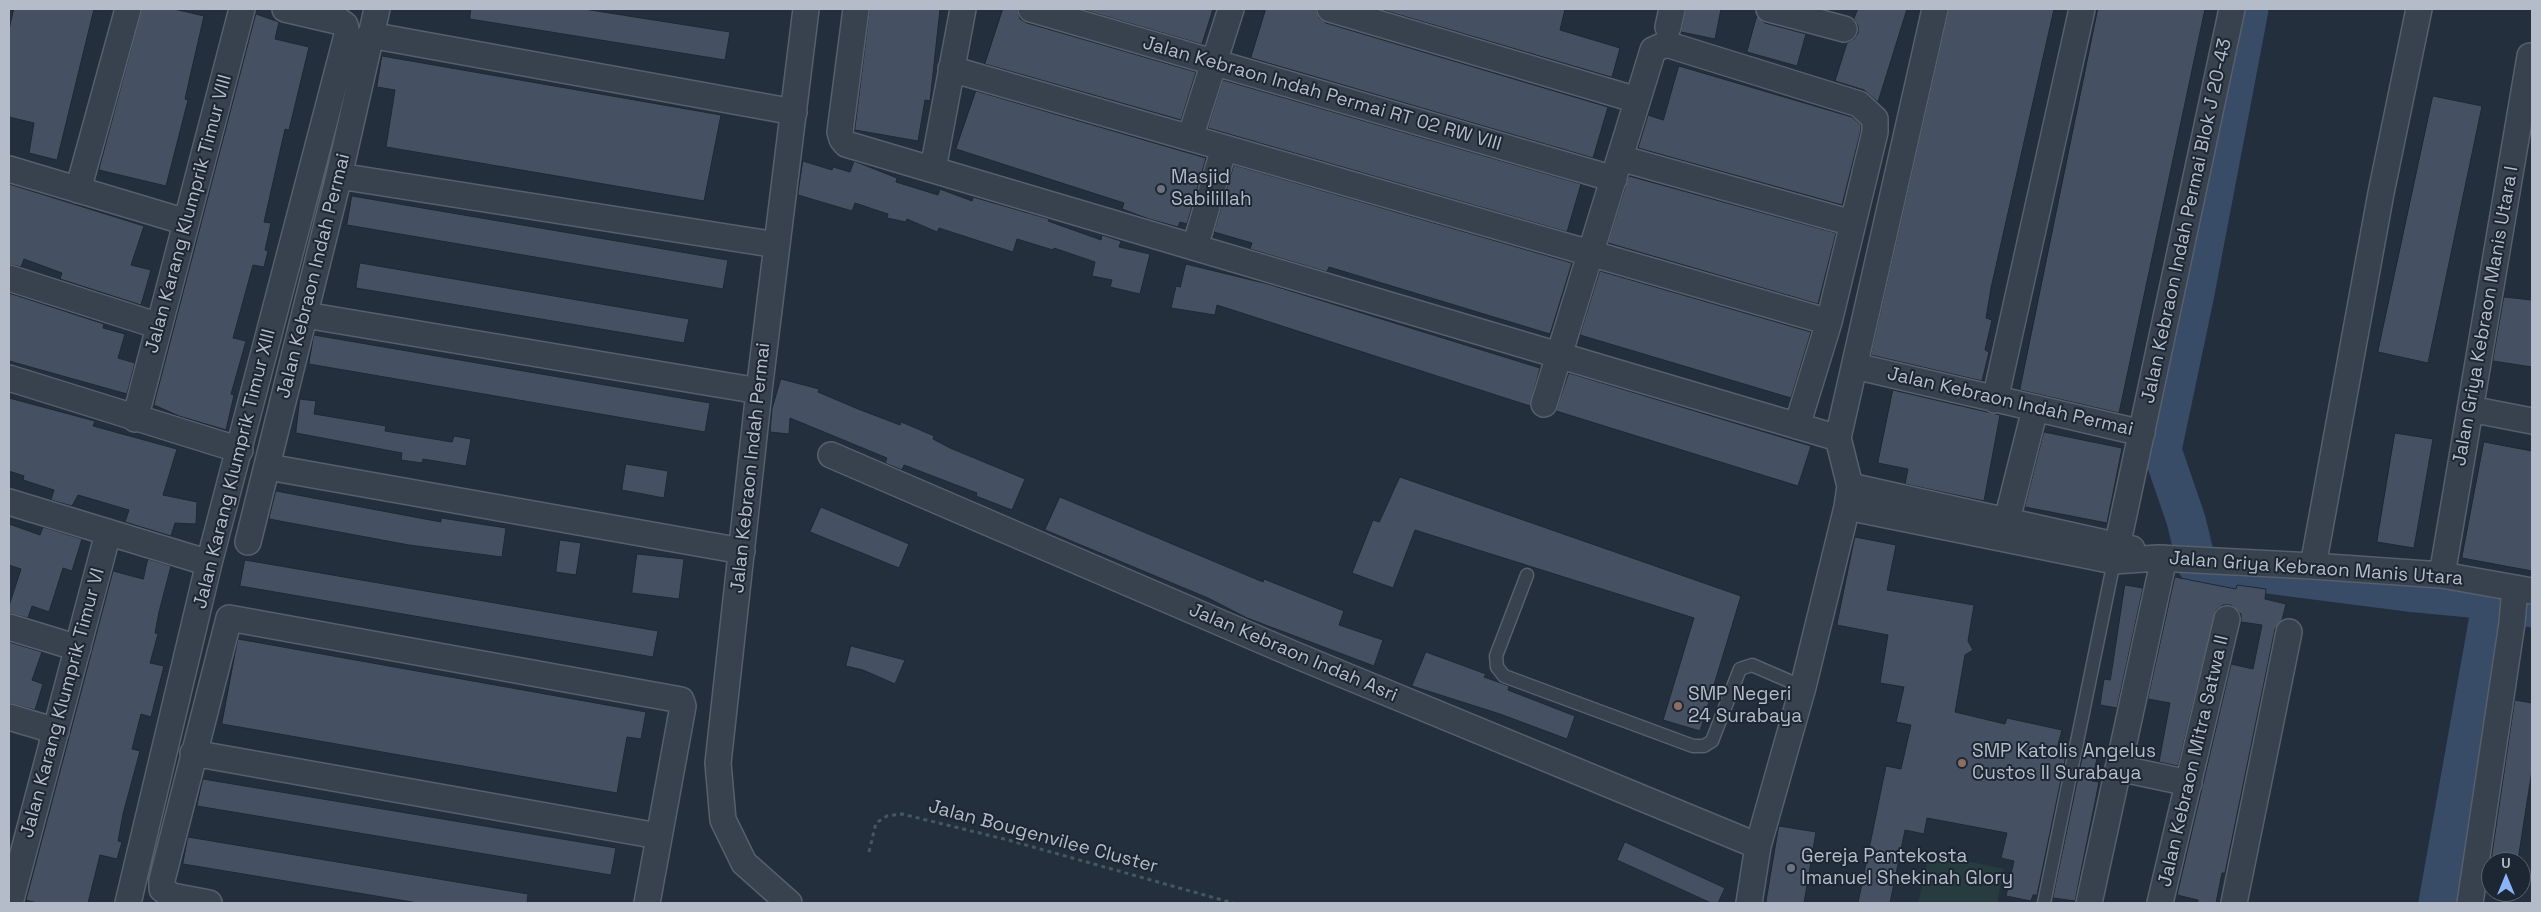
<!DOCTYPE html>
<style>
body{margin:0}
#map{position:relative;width:2541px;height:912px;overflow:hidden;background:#242f3e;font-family:"Space Grotesk",sans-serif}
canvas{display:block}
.frame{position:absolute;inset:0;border:10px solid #b4bcc9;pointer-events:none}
.north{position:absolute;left:2481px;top:852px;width:50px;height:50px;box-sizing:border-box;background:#1d2633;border:1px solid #59626f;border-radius:50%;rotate:0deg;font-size:14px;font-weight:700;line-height:20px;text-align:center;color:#b4bcc9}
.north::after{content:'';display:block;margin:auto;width:18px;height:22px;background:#8ab4f8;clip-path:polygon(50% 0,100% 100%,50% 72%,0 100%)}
</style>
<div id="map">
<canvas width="2541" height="912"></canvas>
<div class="frame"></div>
<div class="north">U</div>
</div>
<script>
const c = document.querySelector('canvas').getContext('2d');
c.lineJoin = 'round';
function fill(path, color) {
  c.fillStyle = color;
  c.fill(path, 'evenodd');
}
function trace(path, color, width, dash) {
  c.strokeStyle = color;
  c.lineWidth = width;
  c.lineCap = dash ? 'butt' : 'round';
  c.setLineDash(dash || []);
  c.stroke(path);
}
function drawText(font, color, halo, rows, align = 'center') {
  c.font = font + ' "Space Grotesk",sans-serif';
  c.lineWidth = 4;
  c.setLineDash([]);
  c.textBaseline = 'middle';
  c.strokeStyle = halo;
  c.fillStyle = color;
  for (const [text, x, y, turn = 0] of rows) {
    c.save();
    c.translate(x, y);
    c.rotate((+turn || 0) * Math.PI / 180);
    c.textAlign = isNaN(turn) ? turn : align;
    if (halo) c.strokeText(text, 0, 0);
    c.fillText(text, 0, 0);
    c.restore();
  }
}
fill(new Path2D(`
 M1929,853L2004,869L1997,903H1918Z`), '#263c3f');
trace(new Path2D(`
 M2249,9L2194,298L2162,450L2186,520L2197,565L2407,592L2492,600L2532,608
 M2438,903L2492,600`), '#394c67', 39);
const building = new Path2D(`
 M14,9H94L57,160L29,153L34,123L9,117V30Z
 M142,9H174L204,16L189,81L185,99L188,100L166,186L99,170Z
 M471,9H584L730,32L725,60L470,19Z
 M870,9H940L930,101L925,100L918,141L855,130Z
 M1003,9H1017L1020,19L1027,23L1196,72L1181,120L985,64Z
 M1081,9H1213L1202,44Z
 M1266,9H1316L1319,18L1326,23L1608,107L1593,158L1251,58Z
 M1380,9H1565L1560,30L1620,48L1612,77Z
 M1686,9H1721L1715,39L1681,32Z
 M1858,9H1907L1878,102L1864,90L1835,81L1847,43L1854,39L1858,33V26L1854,19Z
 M1949,9H2054L1991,288L1986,318L1992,320L1985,350L1989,352L1982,381L1871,355Z
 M2098,9H2205L2119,413L2020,390Z
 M256,14L279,22L275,39L309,47L289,130L285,129L264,222L271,223L265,250L268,251L264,267L253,265L233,338L246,341L231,394L234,395L226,430L179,416L154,405Z
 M1757,16L1765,23L1806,34L1797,66L1747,52Z
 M382,56L721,115L704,201L386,147L395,90L377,87Z
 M1679,66L1852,117L1861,125V130L1842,205L1638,148L1648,115L1663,120Z
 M1223,80L1581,184L1567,232L1208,128Z
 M976,91L1206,158L1187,224L1180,222L1178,227L1149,219L1122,209L1124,203L956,149Z
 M2433,96L2482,106L2428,363L2378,352Z
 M803,161L832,170L833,167L850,172L854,161L897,178L896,182L938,195L940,189L972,201L973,197L1049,219L1048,221L1101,240L1102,235L1121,241L1119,247L1150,254L1140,294L1110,287L1112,280L1092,276L1095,262L1054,248L1053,250L1017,239L1013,252L939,228L937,232L907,219L906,222L887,218L888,214L855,203L852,211L798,195Z
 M1234,165L1572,263L1550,334L1329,267L1327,272L1250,249L1252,243L1214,232Z
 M1629,176L1836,233L1818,304L1608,243Z
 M9,184L144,226L131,265L151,270L141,305L60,279L62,273L24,259L21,267L9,264Z
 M352,196L728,260L723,289L347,225Z
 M360,263L689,319L684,343L356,288Z
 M1186,264L1268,284L1540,368L1530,406L1217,305L1215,315L1171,308L1176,286L1180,287Z
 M1600,271L1811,332L1791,398L1580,335Z
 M9,293L104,324L103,328L125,334L118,358L135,363L127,394L9,361Z
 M2504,297L2532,300V367L2493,361Z
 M314,335L710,403L705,432L309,364Z
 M1569,373L1811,446L1798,486L1556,411Z
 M781,379L819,389L818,392L858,409L900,425L901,422L918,429L934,436L933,439L950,448L1025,479L1012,510L976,496L977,493L904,465L902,470L885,463L887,458L790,418L789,434L770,432L772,409Z
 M1893,390L2000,415L1984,501L1905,484L1908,469L1878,463Z
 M9,398L95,421L93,426L177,449L163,495L197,502L196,524L175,523L171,536L125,522L129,510L78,495L72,506L51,500L54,490L23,480L24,476L9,471Z
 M300,399L316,401L314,414L386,426L385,431L452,442L454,436L471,439L466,466L423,459L422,463L401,460L402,453L296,433Z
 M2044,432L2122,448L2107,523L2025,507Z
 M2395,433L2433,439L2414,548L2377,542Z
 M2484,442L2532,451V571L2462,558Z
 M626,464L668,471L664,498L622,490Z
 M1400,477L1741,596L1700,731L1663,720L1694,618L1415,530L1393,588L1352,573L1373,520L1379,522Z
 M276,491L441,522V518L506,528L502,557L409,545L269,519Z
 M1060,497L1263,582L1264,579L1344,611L1339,625L1383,640L1374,666L1247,618L1208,598L1045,530Z
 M821,507L909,544L899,568L810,532Z
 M9,524L40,535L43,527L82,539L72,571L63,568L49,612L32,606L28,618L9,613V606L21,569L9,565Z
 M1855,537L1896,545L1887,590L1974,605L1968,641L1973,650L1965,655L1955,712L2005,724L2007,718L2062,730L2057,749L2067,751L2037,895H2033L2031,901L2006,896L2014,861L2001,858L2007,833L1927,818L1924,834L1905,830L1890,903H1858L1886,766L1901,769L1911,725L1896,722L1904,687L1880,683L1888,635L1837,625Z
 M560,540L581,543L576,575L556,572Z
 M637,554L684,559L679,599L632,593Z
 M148,559L171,566L159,612L155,633L158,634L150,663L164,666L151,717L141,714L132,749L140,751L123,814L118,841L122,842L117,859L100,855L88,903H37L26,900L113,571L143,579Z
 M245,560L658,631L653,657L240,586Z
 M2175,577L2236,589L2237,585L2266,589L2265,599L2286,604L2282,620L2275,629L2225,873H2222L2216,903H2198V900L2177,895L2231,664L2253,669L2262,625L2241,622V614L2231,605H2223L2216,610L2178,766L2159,762L2170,703L2148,699Z
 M2125,585L2143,588L2117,708L2100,705L2104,679L2110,680Z
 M238,639L646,712L641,739L627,737L617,793L222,724Z
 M9,642L42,652L32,680L43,684L35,710L9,703Z
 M851,646L905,660L895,684L863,670L846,666Z
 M1426,652L1486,674L1484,677L1509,686L1508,690L1575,716L1567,739L1500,714L1412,686Z
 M2515,700L2532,703V770L2518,860L2492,856Z
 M2083,755L2097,758L2092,781L2099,782L2075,901L2053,898Z
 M203,779L616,848L611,875L197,806Z
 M1779,826L1816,832L1804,903H1766Z
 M188,837L528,894L527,903H418L183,864Z
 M1625,842L1725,888L1718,903H1711L1617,860Z`);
fill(building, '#455162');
trace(building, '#1f2835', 1);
const lane = new Path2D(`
 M1527,575L1496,656L1497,667L1504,676L1693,746H1704L1712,741L1740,669L1752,665L1803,687
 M2044,903L2114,561`);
const street = new Path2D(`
 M856,9L840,132L842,139L846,144L1838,438
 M1031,9L1614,179
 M1330,9L1637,100
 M1769,9L1844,29
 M1668,27L1672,9
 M370,35L794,112
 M951,69L1829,322
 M1190,138L1231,9
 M1620,158L1852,223
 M9,169L186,222
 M933,169L963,9
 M339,176L777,245
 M78,190L128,9
 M1195,247L1224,148
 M9,278L159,326
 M305,315L759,391
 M1855,366L2142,433
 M9,378L240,450
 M1995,400L2082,9
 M1544,404L1653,50L1666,44L1859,104L1875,119V132L1829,322L1797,426
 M2470,409L2532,421
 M135,419L242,9
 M831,455L1293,654L1758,846
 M268,467L742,551
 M1850,486L2132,549
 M9,502L209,563
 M1847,507L2114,561L2158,558L2313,566L2442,575L2532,591
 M2007,520L2035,409
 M248,542L339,176L377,9
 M2114,561L2232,9
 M2313,566L2381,193L2419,9
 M2442,575L2530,56
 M9,627L78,648
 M9,717L56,731
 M193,753L658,836
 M2118,768L2189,783
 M10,903L108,533
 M128,903L209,563L347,35L345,25L341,22L285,9
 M209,903L172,896L162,889V880L229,618L681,700L683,706L647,903
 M789,903L744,863L723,820L718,763L759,391L806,9
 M1749,903L1758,846L1803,687L1847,507L1850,486L1838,438L1935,9
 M2089,903L2164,558
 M2160,903L2227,619
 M2234,903L2289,632
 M2470,903L2512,623L2515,588`);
trace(lane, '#565f6c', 15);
trace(street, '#565f6c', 28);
trace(new Path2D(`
 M869,852L876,823L887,816L902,814L1008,840L1233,903`), '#44595c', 3, [4, 4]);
trace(lane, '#38414e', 12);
trace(street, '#38414e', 25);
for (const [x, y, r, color] of [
 [1161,189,5,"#6b7280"],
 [1678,706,5,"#8d6e63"],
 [1962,763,5,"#8d6e63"],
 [1791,868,5,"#6b7280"]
]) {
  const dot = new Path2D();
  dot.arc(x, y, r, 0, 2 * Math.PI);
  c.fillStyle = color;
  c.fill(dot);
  trace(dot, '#1d2633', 2);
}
drawText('19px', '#b4bcc9', '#1d2633', [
 ["Jalan Kebraon Indah Permai RT 02 RW VIII",1322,94,16],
 ["Jalan Karang Klumprik Timur VIII",189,214,-75],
 ["Jalan Kebraon Indah Permai Blok J 20-43",2187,221,-78],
 ["Jalan Kebraon Indah Permai",314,276,-76],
 ["Jalan Griya Kebraon Manis Utara I",2486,316,-80],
 ["Jalan Kebraon Indah Permai",2010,402,13],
 ["Jalan Kebraon Indah Permai",751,468,-84],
 ["Jalan Karang Klumprik Timur XIII",235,469,-76],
 ["Jalan Griya Kebraon Manis Utara",2316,569,4],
 ["Jalan Kebraon Indah Asri",1293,653,23],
 ["Jalan Karang Klumprik Timur VI",63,703,-75],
 ["Jalan Kebraon Mitra Satwa II",2194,761,-77],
 ["Jalan Bougenvilee Cluster",1043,837,15]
]);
drawText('19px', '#b4bcc9', '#1d2633', [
 ["Masjid",1171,178],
 ["Sabilillah",1171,200],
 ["SMP Negeri",1688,695],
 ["24 Surabaya",1688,717],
 ["SMP Katolis Angelus",1972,752],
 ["Custos II Surabaya",1972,774],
 ["Gereja Pantekosta",1801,857],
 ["Imanuel Shekinah Glory",1801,879]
], 'left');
</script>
